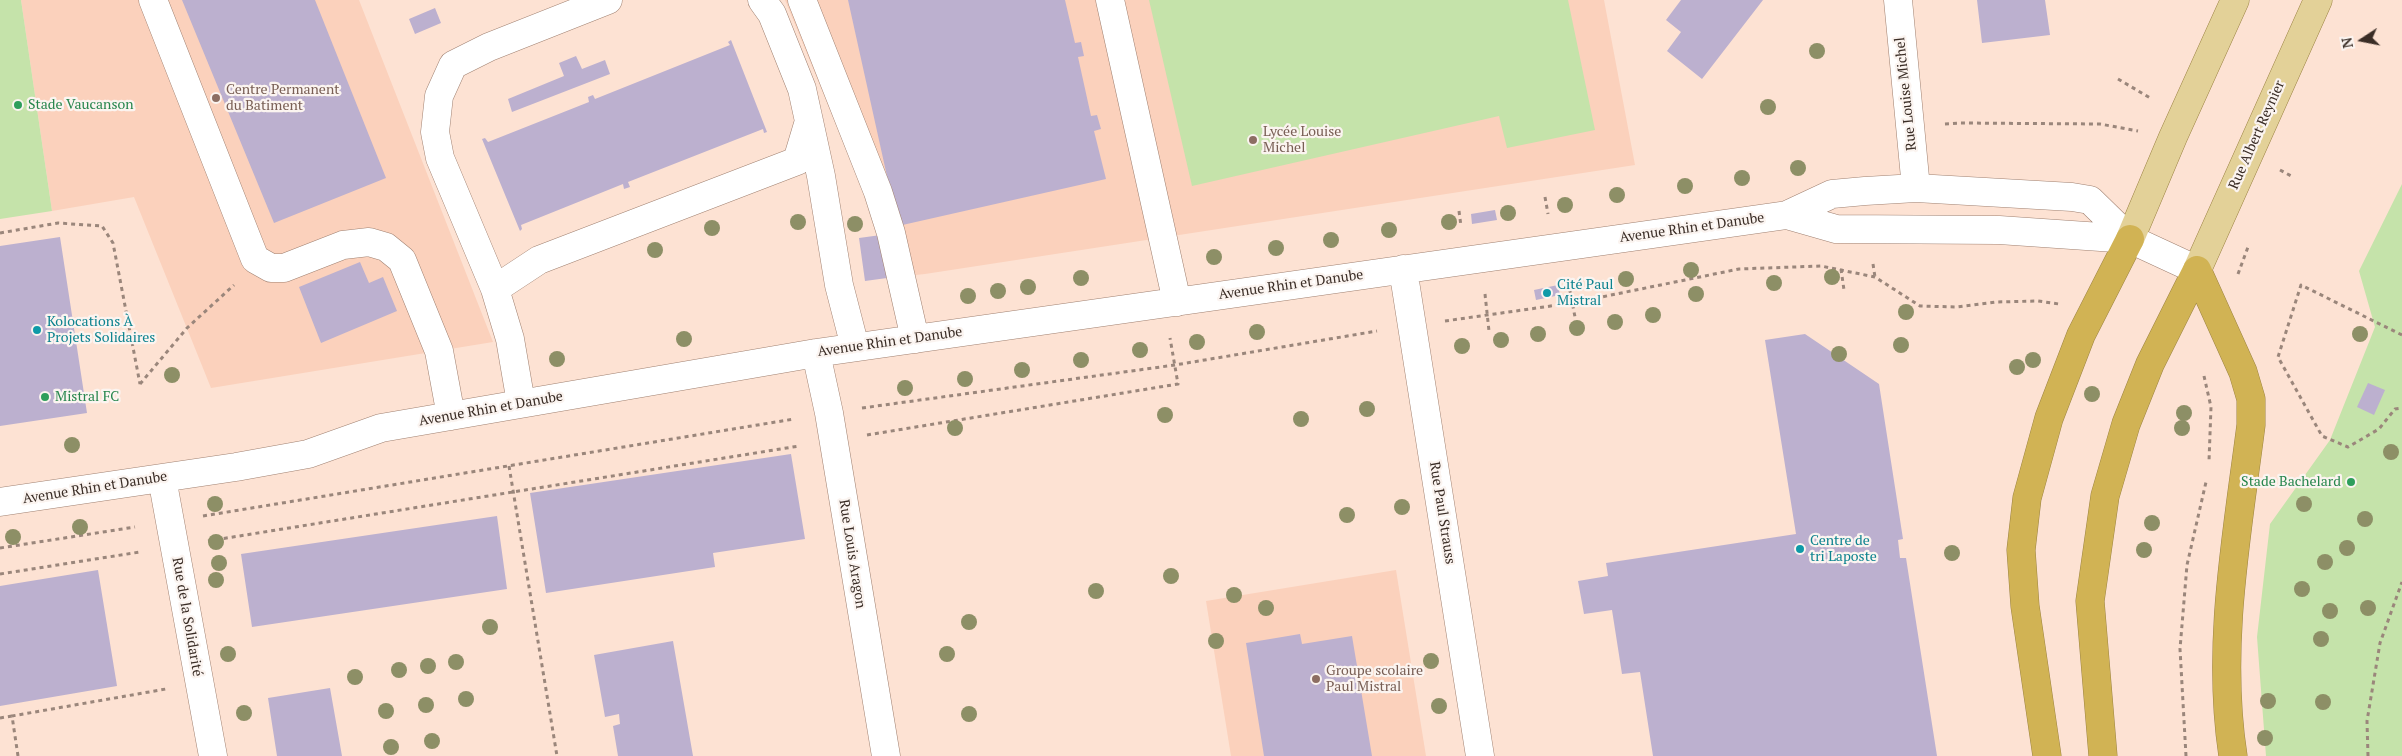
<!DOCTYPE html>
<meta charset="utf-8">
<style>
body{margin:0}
#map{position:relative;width:2402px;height:756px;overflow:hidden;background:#fde2d3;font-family:"PT Serif",serif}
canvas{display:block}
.north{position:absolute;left:2337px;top:15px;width:50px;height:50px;-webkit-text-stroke:4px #fbf4f0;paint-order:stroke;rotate:259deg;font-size:14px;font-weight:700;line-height:20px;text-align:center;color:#3a2d26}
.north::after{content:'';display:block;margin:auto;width:18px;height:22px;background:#3a2d26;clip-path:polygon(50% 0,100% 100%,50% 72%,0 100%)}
</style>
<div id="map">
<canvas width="2402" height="756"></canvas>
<div class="north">N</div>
</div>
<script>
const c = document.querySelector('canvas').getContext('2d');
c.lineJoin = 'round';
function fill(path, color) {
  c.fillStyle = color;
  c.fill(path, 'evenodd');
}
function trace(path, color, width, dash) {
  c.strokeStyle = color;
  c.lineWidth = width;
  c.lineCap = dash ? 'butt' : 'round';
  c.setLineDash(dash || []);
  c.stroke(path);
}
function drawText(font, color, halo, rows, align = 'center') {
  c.font = font + ' "PT Serif",serif';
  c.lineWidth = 4.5;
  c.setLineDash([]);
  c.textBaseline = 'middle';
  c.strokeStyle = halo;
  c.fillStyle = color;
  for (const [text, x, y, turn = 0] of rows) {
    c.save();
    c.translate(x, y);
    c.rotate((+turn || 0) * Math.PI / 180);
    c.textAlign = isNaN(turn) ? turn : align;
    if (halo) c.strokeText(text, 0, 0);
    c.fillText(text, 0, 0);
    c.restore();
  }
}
fill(new Path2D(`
 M21,0H359L493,342L211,388L134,197L52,211Z
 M785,0H1604L1635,165L925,274L887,278L881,235Z
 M1396,570L1426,756H1231L1206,601Z`), '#fbd1bc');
fill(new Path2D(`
 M0,0H21L52,211L0,219Z
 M1149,0H1568L1595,130L1507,148L1499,116L1192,186Z
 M2402,184V756H2266L2257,637L2270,524L2330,440L2375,327L2359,271Z`), '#c5e3aa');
fill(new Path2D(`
 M182,0H315L386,178L274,223Z
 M848,0H1065L1075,43L1081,42L1084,56L1078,57L1091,116L1097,115L1101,129L1094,131L1106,179L898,226Z
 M1681,0H1763L1702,79L1667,51L1681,32L1666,20Z
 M1977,0H2045L2050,35L1982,43Z
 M435,8L441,23L415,34L409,19Z
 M731,40L767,132L764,133L763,129L628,182L630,187L624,189L623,184L521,225L522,229L520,231L482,139L485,138L488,142L589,102L588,97L593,95L595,99L730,45L728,42Z
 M576,56L582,69L605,60L610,74L512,112L508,99L564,76L559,63Z
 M1495,210L1497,220L1472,224L1471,214Z
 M881,235L887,278L865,281L859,238Z
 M60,237L87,413L0,426V246Z
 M360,262L369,283L383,277L397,311L321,343L299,287Z
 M1558,285L1560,295L1536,300L1534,290Z
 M1805,334L1879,384L1903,539L1898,540L1900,558H1906L1937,756H1653L1640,672L1622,674L1612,610L1584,614L1578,581L1608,576L1606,563L1796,534L1765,340Z
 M2368,383L2385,390L2374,415L2357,407Z
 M791,454L805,539L713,553L715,567L546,593L530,493Z
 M497,516L507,589L252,627L241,554Z
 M98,570L117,686L0,706V586Z
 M1300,634L1302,644L1352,636L1372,756H1264L1246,643Z
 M673,641L693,756H618L613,726L620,724L619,714L605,717L594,655Z
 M330,688L342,756H277L268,698Z`), '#bcb0cf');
const minor = new Path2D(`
 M153,0L255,259L271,268H284L343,245L369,242L386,247L402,260L439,351L451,416
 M762,0L772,14L802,89L821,176L839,285L855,347
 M802,0L878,192L891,233L915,339
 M1110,0L1177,302
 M1898,0L1916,188
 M1787,215L1836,229L1999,230L2130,239L2197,270
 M1403,269L1480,756
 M495,289L539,260L797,161L809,121
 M816,353L829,413L886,756
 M521,403L510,339L495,289L440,158L435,132L439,96L453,65L489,47L608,0
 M162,478L213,756
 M0,502L236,467L308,454L381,428L816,353L1787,215L1832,194L1865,191L1916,188L2072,197L2090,200L2130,239`);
const major = new Path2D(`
 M2130,239L2173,137L2235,0
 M2197,270L2318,0`);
const highway = new Path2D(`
 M2197,270L2243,372L2251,399V425C2237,535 2216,646 2233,756
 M2047,756L2025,606L2021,550L2027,498L2049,418L2081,335L2130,239
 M2103,756L2090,601L2105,496L2126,424L2150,364L2197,270`);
trace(minor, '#a08171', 29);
trace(major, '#9c8444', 29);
trace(highway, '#9c8444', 29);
trace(new Path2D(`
 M2118,79L2152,99
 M1945,124L1960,123L2100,124L2138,131
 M2280,170L2293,177
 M1545,197L1548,214
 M1459,211L1461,226
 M0,233L58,223L102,226L113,243L140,384
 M1873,264L1875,277
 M1841,269L1844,290
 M2238,274L2248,247
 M1568,281L1575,317
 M1485,294L1489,331
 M1445,321L1572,303L1739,269L1821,266L1875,277L1920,306L1957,307L1996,302L2038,301L2059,304
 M2402,335L2301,285L2278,357L2322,436L2348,447L2379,429L2395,409L2402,408
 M2204,376L2211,407L2209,461
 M140,384L187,328L234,285
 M862,408L1175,365L1377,331
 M867,435L1178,384L1170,338
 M509,466L557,756
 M203,516L794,419
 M208,541L799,446
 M0,548L135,527
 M0,574L140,552
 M0,718L12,716
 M18,756L12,716L166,689
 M2186,756L2180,649L2187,565L2206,482
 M2368,756L2367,721L2380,643L2402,582`), '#9a867b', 3, [4, 4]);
trace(minor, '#fff', 28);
trace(major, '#e3d198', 28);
trace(highway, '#d1b354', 28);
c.fillStyle = '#8d8f66';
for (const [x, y] of [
 [1817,51],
 [1768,107],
 [1798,168],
 [1742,178],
 [1685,186],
 [1617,195],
 [1565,205],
 [1508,213],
 [798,222],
 [1449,222],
 [855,224],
 [712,228],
 [1389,230],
 [1331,240],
 [1276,248],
 [655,250],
 [1214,257],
 [1691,270],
 [1832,277],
 [1081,278],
 [1626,279],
 [1774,283],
 [1028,287],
 [998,291],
 [1696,294],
 [968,296],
 [1906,312],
 [1653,315],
 [1615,322],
 [1577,328],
 [1257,332],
 [1538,334],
 [2360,334],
 [684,339],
 [1501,340],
 [1197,342],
 [1901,345],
 [1462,346],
 [1140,350],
 [1839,354],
 [557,359],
 [1081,360],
 [2033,360],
 [2017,367],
 [1022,370],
 [172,375],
 [965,379],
 [905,388],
 [2092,394],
 [1367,409],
 [2184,413],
 [1165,415],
 [1301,419],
 [955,428],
 [2182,428],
 [72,445],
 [2391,452],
 [215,504],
 [2304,504],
 [1402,507],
 [1347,515],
 [2365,519],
 [2152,523],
 [80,527],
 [13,537],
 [216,542],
 [2347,548],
 [2144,550],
 [1952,553],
 [2325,562],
 [219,563],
 [1171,576],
 [216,580],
 [2302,589],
 [1096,591],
 [1234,595],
 [1266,608],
 [2368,608],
 [2330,611],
 [969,622],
 [490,627],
 [2321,639],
 [1216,641],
 [228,654],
 [947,654],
 [1431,661],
 [456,662],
 [428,666],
 [399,670],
 [355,677],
 [466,699],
 [2268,701],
 [2323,702],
 [426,705],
 [1439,706],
 [386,711],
 [244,713],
 [969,714],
 [2265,738],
 [432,741],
 [391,747]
]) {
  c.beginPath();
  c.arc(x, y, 8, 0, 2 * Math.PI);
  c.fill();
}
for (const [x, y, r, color] of [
 [216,98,5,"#8d6e63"],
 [18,105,5,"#2e9e5b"],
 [1253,140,5,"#8d6e63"],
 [1547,293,5,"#0f9aa8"],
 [37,330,5,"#0f9aa8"],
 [45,397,5,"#2e9e5b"],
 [2351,482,5,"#2e9e5b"],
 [1800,549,5,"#0f9aa8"],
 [1316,679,5,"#8d6e63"]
]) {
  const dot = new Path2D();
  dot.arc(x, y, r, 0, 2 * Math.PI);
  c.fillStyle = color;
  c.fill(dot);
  trace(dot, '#fbf4f0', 2);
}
drawText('14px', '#785e54', '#fbf4f0', [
 ["Centre Permanent",226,90],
 ["du Batiment",226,106],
 ["Lycée Louise",1263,132],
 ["Michel",1263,148],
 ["Groupe scolaire",1326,671],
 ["Paul Mistral",1326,687]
], 'left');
drawText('14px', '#3a2d26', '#fbf4f0', [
 ["Rue Louise Michel",1906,94,-96],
 ["Rue Albert Reynier",2257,135,-66],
 ["Avenue Rhin et Danube",1692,228,-8],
 ["Avenue Rhin et Danube",1291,285,-8],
 ["Avenue Rhin et Danube",890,342,-8],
 ["Avenue Rhin et Danube",491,409,-10],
 ["Avenue Rhin et Danube",95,488,-9],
 ["Rue Paul Strauss",1442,513,81],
 ["Rue Louis Aragon",852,554,81],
 ["Rue de la Solidarité",187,617,80]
]);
drawText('14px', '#27864d', '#fbf4f0', [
 ["Stade Vaucanson",28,105],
 ["Mistral FC",55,397],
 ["Stade Bachelard",2341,482,"right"]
], 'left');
drawText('14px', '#0d838f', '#fbf4f0', [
 ["Cité Paul",1557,285],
 ["Mistral",1557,301],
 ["Kolocations À",47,322],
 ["Projets Solidaires",47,338],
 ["Centre de",1810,541],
 ["tri Laposte",1810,557]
], 'left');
</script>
